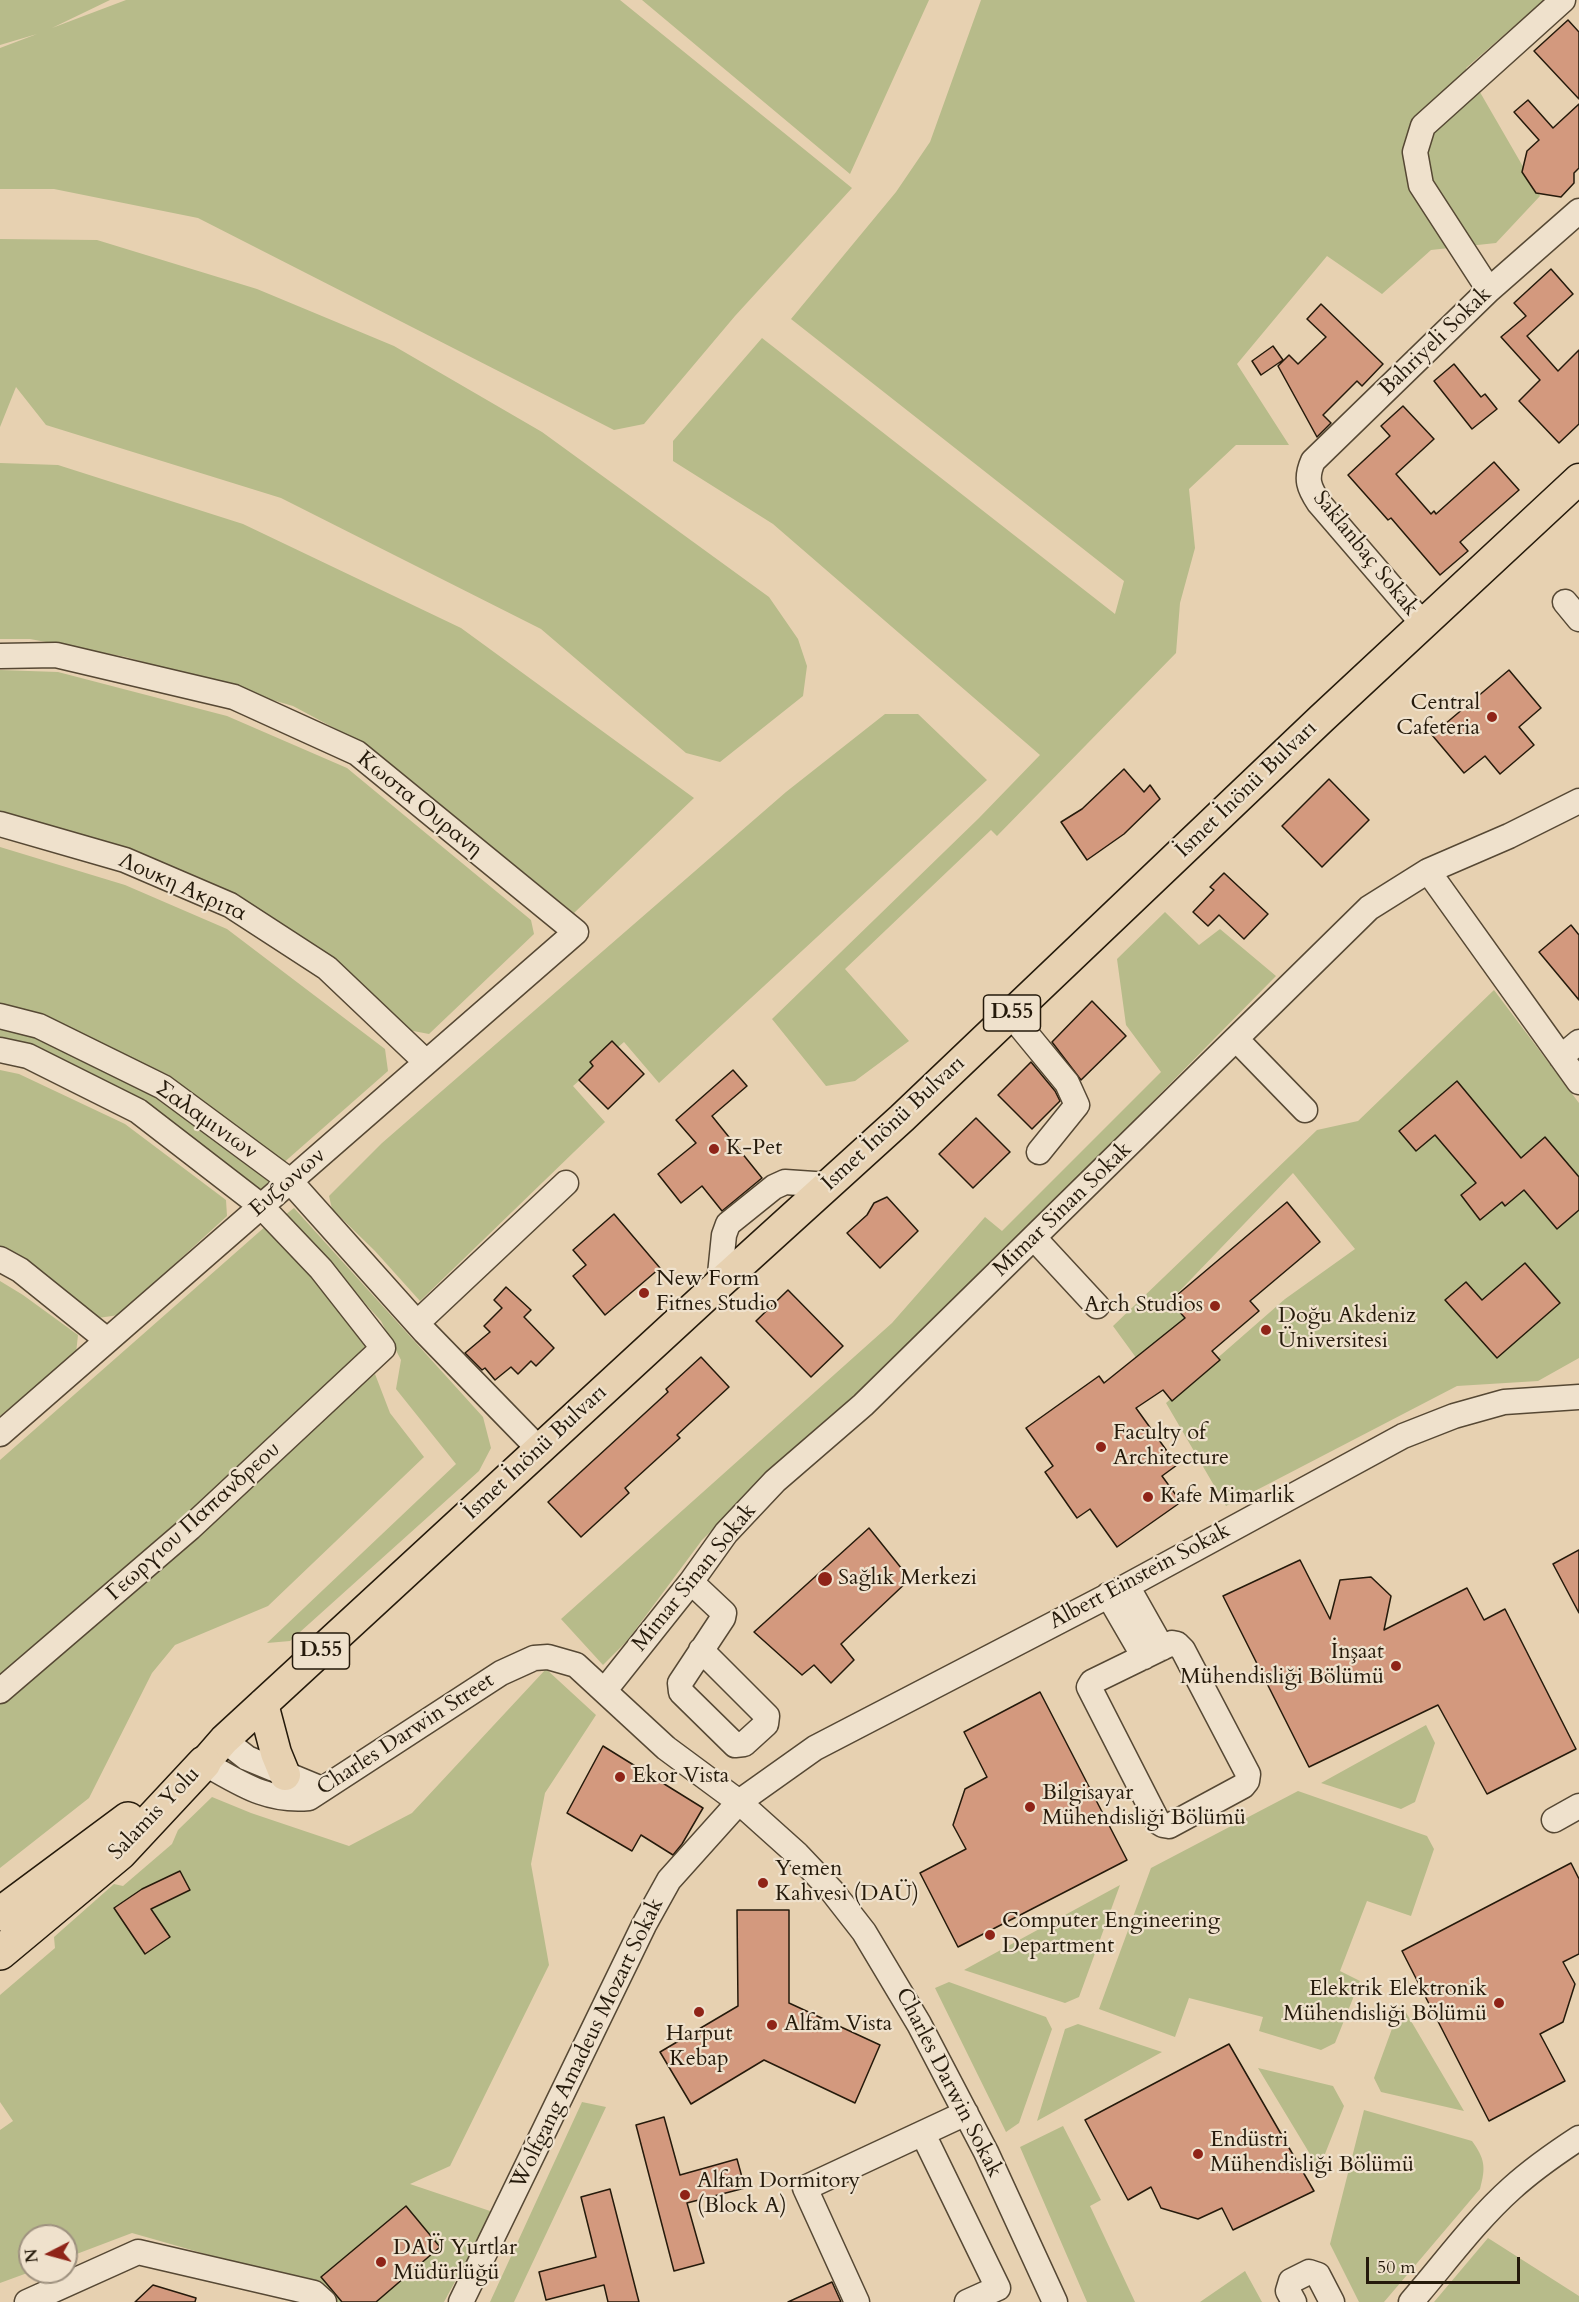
<!DOCTYPE html>
<meta charset="utf-8">
<style>
body{margin:0}
#map{position:relative;width:1579px;height:2302px;overflow:hidden;background:#e7d1b1;font-family:Cardo,serif}
canvas{display:block}
.north{position:absolute;left:18px;top:2224px;width:60px;height:60px;box-sizing:border-box;background:#efe1cc;border:2px solid #9e917f;border-radius:50%;rotate:264deg;font-size:16px;font-weight:700;line-height:24px;text-align:center;color:#251a0b}
.north::after{content:'';display:block;margin:auto;width:21px;height:27px;background:#8f2418;clip-path:polygon(50% 0,100% 100%,50% 72%,0 100%)}
.scale{position:absolute;left:1366px;top:2257px;width:154px;height:27px;box-sizing:border-box;border:3px solid #251a0b;border-top:0;padding-left:8px;font-size:18px;line-height:21px;white-space:nowrap;color:#251a0b;-webkit-text-stroke:4px #efe1cc;paint-order:stroke}
</style>
<div id="map">
<canvas width="1579" height="2302"></canvas>
<div class="north">N</div>
<div class="scale">50 m</div>
</div>
<script>
const c = document.querySelector('canvas').getContext('2d');
c.lineJoin = 'round';
function fill(path, color) {
  c.fillStyle = color;
  c.fill(path, 'evenodd');
}
function trace(path, color, width, dash) {
  c.strokeStyle = color;
  c.lineWidth = width;
  c.lineCap = dash ? 'butt' : 'round';
  c.setLineDash(dash || []);
  c.stroke(path);
}
function drawText(font, color, halo, rows, align = 'center') {
  c.font = font + ' Cardo,serif';
  c.lineWidth = 4.5;
  c.setLineDash([]);
  c.textBaseline = 'middle';
  c.strokeStyle = halo;
  c.fillStyle = color;
  for (const [text, x, y, turn = 0] of rows) {
    c.save();
    c.translate(x, y);
    c.rotate((+turn || 0) * Math.PI / 180);
    c.textAlign = isNaN(turn) ? turn : align;
    if (halo) c.strokeText(text, 0, 0);
    c.fillText(text, 0, 0);
    c.restore();
  }
}
fill(new Path2D(`
 M0,0H110L52,28L126,0H620L852,188L735,316L644,424L614,430L198,218L54,189H0V48L37,34L0,45Z
 M642,0H929L850,174Z
 M981,0H1544L1466,68L1540,196L1496,243L1431,250L1382,294L1327,256L1237,364L1289,445H1236L1189,489L1195,548L1180,603L1176,653L997,836L991,830L845,969L909,1041L855,1081L826,1086L772,1019L979,818L1040,755L773,524L673,461V441L762,338L1115,614L1124,581L791,319L896,192L930,142Z
 M0,239L97,240L257,289L394,346L542,432L769,597L798,639L807,666L803,696L720,762L686,753L541,629L281,498L46,425L16,387L0,427Z
 M0,463L58,465L243,524L461,628L694,798L574,913L366,745L293,706L126,657L30,639H0Z
 M0,670L58,672L227,716L347,768L531,920L534,934L429,1034L408,1030L334,962L0,816Z
 M885,714H918L987,780L659,1083L624,1042L573,1086L605,1122L420,1301L375,1251L332,1209L329,1196L382,1143L786,792Z
 M0,847L125,885L227,929L385,1049L388,1071L281,1165L169,1075L42,1018L0,1006Z
 M1165,912L1199,945L1220,929L1276,976L897,1361L814,1430L702,1540L627,1641L603,1665L561,1619L892,1323L985,1217L1002,1231L1161,1072L1126,1025L1117,959Z
 M1494,990L1579,1103V1358L1538,1381L1457,1386L1226,1506L1166,1403L1285,1299L1355,1249L1293,1173L1171,1300L1185,1318L1137,1359L1113,1326L1317,1130L1358,1121Z
 M0,1016L163,1087L290,1181L261,1206L138,1111L0,1050Z
 M0,1070L19,1074L125,1124L226,1200L227,1216L119,1315L98,1318L0,1254Z
 M294,1208L483,1417L491,1448L479,1471L290,1641L267,1643L456,1464L396,1389L401,1360L381,1321L285,1215Z
 M267,1225L310,1274L368,1349L194,1514L0,1678V1460Z
 M0,1281L23,1295L78,1335L76,1353L0,1416Z
 M375,1374L390,1413L424,1457L268,1606L175,1645L152,1673L89,1798L0,1868V1699Z
 M546,1669L596,1715L545,1793L531,1864L549,1965L450,2166L410,2184L493,2212L444,2302H333L314,2285L132,2233L66,2258V2236H30V2272L0,2283V2130L13,2121L0,2102V1995L55,1948L54,1937L114,1884L123,1886L172,1844L178,1830L212,1797L251,1813L349,1846L412,1813Z
 M1426,1725L1435,1743L1415,1802L1401,1809L1321,1783Z
 M1298,1791L1427,1836L1434,1849L1411,1916L1367,1901L1340,1971L1360,1981L1335,2043L1321,2050L1259,2031L1263,2017L1189,1998L1175,2037L1099,2009L1151,1868Z
 M1120,1885L1079,1997L1065,2003L964,1970Z
 M949,1982L1046,2017L1052,2029L1019,2123L1006,2132L935,1988Z
 M1401,2004L1464,2111L1381,2092L1374,2078Z
 M1078,2024L1162,2052L1037,2121L1065,2029Z
 M1258,2068L1333,2086L1344,2106L1319,2169Z
 M582,2102L606,2107L514,2302H490Z
 M1364,2110L1472,2141C1485,2159 1486,2167 1480,2189L1384,2302H1359L1330,2244Z
 M1063,2126L1101,2200L1090,2206L1135,2302H1087L1020,2147Z
 M1488,2238L1579,2296V2302H1434Z
 M1245,2271L1262,2302H1200Z`), '#b7bb8a');
const building = new Path2D(`
 M1568,20L1579,32V99L1534,51Z
 M1528,100L1553,128L1579,104V168L1574,173V183L1561,197L1536,193L1522,172L1527,151L1539,140L1514,112Z
 M1551,269L1573,294L1527,336L1558,371L1579,350V424L1559,443L1519,401L1540,380L1501,337L1526,316L1514,303Z
 M1321,304L1383,364L1362,386L1357,381L1323,415L1331,423L1317,437L1278,366L1289,355L1298,364L1326,337L1307,319Z
 M1273,346L1283,360L1261,375L1252,361Z
 M1454,364L1481,397L1485,394L1497,409L1472,429L1434,381Z
 M1403,406L1434,439L1396,474L1431,514L1434,511L1436,514L1494,462L1519,490L1460,542L1468,551L1440,575L1391,518L1388,520L1348,475L1390,436L1381,426Z
 M1509,670L1541,708L1519,727L1534,745L1500,774L1485,756L1464,773L1432,735Z
 M1124,769L1144,792L1150,785L1160,799L1124,834L1087,860L1061,822L1082,809Z
 M1329,779L1369,820L1322,867L1282,826Z
 M1224,873L1268,914L1244,939L1219,915L1208,926L1193,912L1214,890L1210,887Z
 M1571,925L1579,935V1000L1539,952Z
 M1092,1001L1126,1036L1081,1080L1052,1042Z
 M612,1041L644,1074L608,1109L579,1080L593,1066L590,1062Z
 M1031,1062L1055,1091L1060,1101L1032,1129L998,1095Z
 M733,1070L747,1086L712,1116L762,1178L722,1211L702,1186L681,1203L658,1174L696,1143L676,1120Z
 M1457,1081L1521,1158L1545,1137L1579,1177V1210L1557,1229L1524,1190L1505,1206L1502,1202L1480,1220L1461,1195L1476,1183L1435,1135L1416,1151L1399,1131Z
 M976,1118L1010,1152L973,1188L939,1154Z
 M887,1197L918,1231L880,1268L847,1233L867,1215L874,1203Z
 M1287,1202L1320,1242L1250,1301L1259,1311L1212,1351L1220,1360L1172,1401L1163,1390L1136,1408L1177,1465L1162,1476L1181,1502L1117,1547L1090,1509L1077,1518L1045,1472L1053,1466L1026,1428L1099,1376L1104,1383L1185,1318L1170,1301Z
 M614,1214L660,1268L605,1315L573,1276L586,1265L573,1250Z
 M1525,1263L1560,1303L1497,1358L1445,1300L1466,1282L1482,1300Z
 M506,1287L531,1310L524,1317L554,1348L536,1366L531,1361L518,1374L511,1367L495,1380L485,1368L482,1370L465,1353L490,1332L484,1326L502,1308L494,1300Z
 M788,1290L843,1346L811,1377L756,1321Z
 M701,1357L729,1387L677,1435L680,1438L625,1488L629,1493L581,1537L548,1502L668,1392L666,1389Z
 M869,1528L910,1579L841,1644L854,1660L831,1683L814,1665L802,1675L754,1632Z
 M1579,1550V1613L1553,1564Z
 M1300,1560L1330,1619L1340,1580L1371,1577L1391,1596L1384,1630L1467,1588L1484,1620L1505,1609L1576,1749L1487,1794L1438,1705L1309,1767L1223,1596Z
 M1040,1692L1127,1860L958,1947L920,1873L966,1849L953,1825L965,1789L987,1777L964,1732Z
 M603,1746L703,1808L682,1844L673,1855L641,1835L632,1851L567,1813Z
 M1571,1863L1579,1879V1954L1563,1962L1575,1984L1563,2022L1540,2034L1565,2081L1489,2121L1402,1951Z
 M180,1871L190,1890L151,1909L170,1937L145,1954L114,1908L142,1889Z
 M737,1910H789V2003L880,2045L855,2103L764,2060L691,2104L660,2052L738,2006Z
 M1229,2044L1314,2191L1233,2230L1222,2208L1198,2219L1161,2208L1151,2187L1128,2200L1085,2120Z
 M664,2117L680,2175L737,2159L745,2188L687,2203L704,2263L674,2271L636,2125Z
 M610,2189L639,2302H608L604,2285L546,2300L539,2272L596,2257L581,2197Z
 M406,2206L440,2247L376,2302H342L321,2277Z
 M832,2282L841,2302H788Z
 M153,2285L196,2298L195,2302H135Z`);
fill(building, '#d3997e');
trace(building, '#251a0b', 1.5);
const minor = new Path2D(`
 M1489,290L1421,185L1415,152L1423,126L1563,0
 M1565,602L1579,619
 M1424,625L1319,503C1309,488 1305,479 1313,461L1489,290L1579,211
 M0,656L56,655L234,697L357,753L576,932L0,1434
 M0,824L125,860L230,905L327,968L426,1062
 M1428,871L1579,1082
 M1011,1015L1067,1083L1077,1105L1039,1152
 M0,1016L39,1026L163,1087L290,1181L425,1332L539,1449
 M1236,1039L1305,1110
 M0,1050L28,1056L138,1111L261,1206L321,1269L383,1348L190,1528L0,1691
 M1561,1057L1579,1042
 M1034,1238L1097,1306
 M0,1259L20,1270L107,1340
 M719,1284L724,1235L728,1224L774,1187L785,1182L829,1185
 M417,1323L566,1183
 M691,1582L724,1613L723,1618L680,1683L681,1692L735,1745L744,1744L766,1724L767,1716L701,1650
 M1127,1586L1162,1648
 M1108,1595L1144,1657
 M1172,1643L1177,1644L1183,1650L1248,1774L1247,1781L1243,1786L1169,1826L1163,1825L1158,1822L1089,1687L1092,1682Z
 M605,1690L691,1582L726,1533L775,1481L863,1405L1369,908L1428,871L1509,836L1579,801
 M224,1740L247,1758L322,1789
 M204,1763C240,1783 266,1802 309,1798L501,1673L534,1658L548,1657L576,1665L666,1748L739,1802L797,1854L832,1891L864,1932L919,2024L986,2152L1055,2302
 M1554,1820L1579,1806
 M923,2134L998,2288L967,2302
 M27,2302L138,2252L314,2293L324,2302
 M461,2302L644,1925L669,1880L739,1802L815,1748L1127,1586L1403,1436L1454,1416L1504,1402L1579,1397
 M857,2302L805,2188L966,2113
 M1294,2302L1288,2291L1291,2281L1309,2272L1318,2275L1332,2302
 M1411,2302C1444,2264 1475,2221 1512,2188C1533,2169 1556,2153 1579,2138`);
const major = new Path2D(`
 M263,1704L276,1753L285,1775
 M204,1763L224,1740L719,1284L902,1118L1321,719L1579,479`);
const highway = new Path2D(`
 M0,1914L128,1819
 M0,1953L120,1853L204,1763`);
trace(minor, '#564834', 27);
trace(major, '#251a0b', 33);
trace(highway, '#251a0b', 36);
trace(minor, '#efe1cc', 24);
trace(major, '#e7d1b1', 30);
trace(highway, '#e7d1b1', 33);
for (const [x, y, r, color] of [
 [1492,717,6,"#8f2418"],
 [714,1149,6,"#8f2418"],
 [644,1293,6,"#8f2418"],
 [1215,1306,6,"#8f2418"],
 [1266,1330,6,"#8f2418"],
 [1101,1447,6,"#8f2418"],
 [1148,1497,6,"#8f2418"],
 [825,1579,8,"#8f2418"],
 [1396,1666,6,"#8f2418"],
 [620,1777,6,"#8f2418"],
 [1030,1807,6,"#8f2418"],
 [763,1883,6,"#8f2418"],
 [990,1935,6,"#8f2418"],
 [1499,2003,6,"#8f2418"],
 [699,2012,6,"#8f2418"],
 [772,2025,6,"#8f2418"],
 [1198,2154,6,"#8f2418"],
 [685,2195,6,"#8f2418"],
 [381,2262,6,"#8f2418"]
]) {
  const dot = new Path2D();
  dot.arc(x, y, r, 0, 2 * Math.PI);
  c.fillStyle = color;
  c.fill(dot);
  trace(dot, '#efe1cc', 2);
}
for (const [x, y, w] of [
 [1012,1013,57],
 [321,1651,57]
]) {
  const box = new Path2D();
  box.roundRect(x - w / 2, y - 18, w, 36, 4.5);
  c.fillStyle = '#efe1cc';
  c.fill(box);
  trace(box, '#251a0b', 1.5);
}
drawText('bold 21px', '#251a0b', null, [
 ["D.55",1012,1013],
 ["D.55",321,1651]
]);
drawText('22px', '#251a0b', '#efe1cc', [
 ["Bahriyeli Sokak",1436,342,-44],
 ["Saklanbaç Sokak",1365,554,51],
 ["İsmet İnönü Bulvarı",1247,790,-44],
 ["Κωστα Ουρανη",419,805,39],
 ["Λουκη Ακριτα",182,888,24],
 ["Σαλαμινιων",206,1121,35],
 ["İsmet İnönü Bulvarı",894,1124,-43],
 ["Ευζωνων",288,1183,-41],
 ["Mimar Sinan Sokak",1063,1210,-44],
 ["İsmet İnönü Bulvarı",536,1453,-43],
 ["Γεωργιου Παπανδρεου",194,1522,-42],
 ["Albert Einstein Sokak",1140,1577,-28],
 ["Mimar Sinan Sokak",695,1578,-51],
 ["Charles Darwin Street",406,1735,-33],
 ["Salamis Yolu",155,1814,-46],
 ["Wolfgang Amadeus Mozart Sokak",588,2044,-64],
 ["Charles Darwin Sokak",948,2083,63]
]);
drawText('22px', '#251a0b', '#efe1cc', [
 ["Central",1480,704,"right"],
 ["Cafeteria",1480,729,"right"],
 ["K-Pet",726,1149],
 ["New Form",656,1280],
 ["Fitnes Studio",656,1305],
 ["Arch Studios",1203,1306,"right"],
 ["Doğu Akdeniz",1278,1317],
 ["Üniversitesi",1278,1342],
 ["Faculty of",1113,1434],
 ["Architecture",1113,1459],
 ["Kafe Mimarlik",1160,1497],
 ["Sağlık Merkezi",838,1579],
 ["İnşaat",1384,1653,"right"],
 ["Mühendisliği Bölümü",1384,1678,"right"],
 ["Ekor Vista",632,1777],
 ["Bilgisayar",1042,1794],
 ["Mühendisliği Bölümü",1042,1819],
 ["Yemen",775,1870],
 ["Kahvesi (DAÜ)",775,1895],
 ["Computer Engineering",1002,1922],
 ["Department",1002,1947],
 ["Elektrik Elektronik",1487,1990,"right"],
 ["Mühendisliği Bölümü",1487,2015,"right"],
 ["Alfam Vista",784,2025],
 ["Harput",699,2035,"center"],
 ["Kebap",699,2060,"center"],
 ["Endüstri",1210,2141],
 ["Mühendisliği Bölümü",1210,2166],
 ["Alfam Dormitory",697,2182],
 ["(Block A)",697,2207],
 ["DAÜ Yurtlar",393,2249],
 ["Müdürlüğü",393,2274]
], 'left');
</script>
